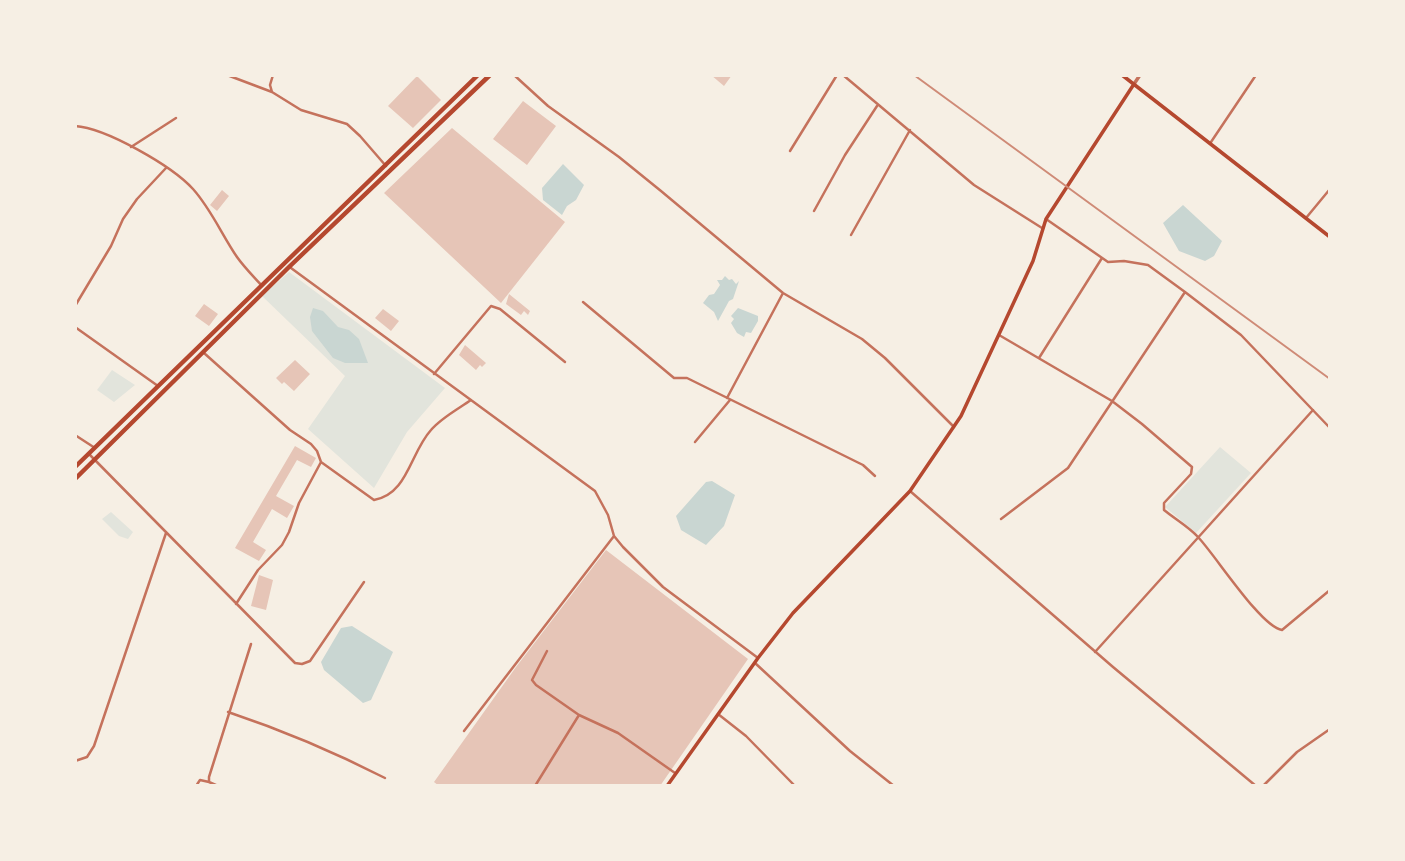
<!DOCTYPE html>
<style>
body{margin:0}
#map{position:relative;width:1405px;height:861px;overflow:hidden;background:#f6efe4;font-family:"Asap Condensed",sans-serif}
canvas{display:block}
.frame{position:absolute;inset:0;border:77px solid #f6efe4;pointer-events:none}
</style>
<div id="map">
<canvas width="1405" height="861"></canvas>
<div class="frame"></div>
</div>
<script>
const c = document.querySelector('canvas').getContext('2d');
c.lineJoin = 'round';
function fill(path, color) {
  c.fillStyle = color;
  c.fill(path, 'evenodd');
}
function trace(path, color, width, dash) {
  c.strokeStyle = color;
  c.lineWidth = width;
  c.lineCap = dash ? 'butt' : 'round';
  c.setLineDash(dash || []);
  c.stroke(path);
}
fill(new Path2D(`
 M289,272L445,388L407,432L374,488L308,429L345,376L262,296Z
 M112,370L135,385L114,402L97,390Z
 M1220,447L1251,473L1196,533L1165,507Z
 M111,512L133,532L128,539L119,536L102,519Z`), '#e2e4dc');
fill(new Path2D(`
 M563,164L584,185L576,200L567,206L562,215L543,200L542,188Z
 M1183,205L1222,241L1214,256L1205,261L1179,251L1163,223Z
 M725,276L729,280L732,279L736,284L739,281L733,299L729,301L718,321L714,312L703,303L709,295L714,294L720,285L717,280H722Z
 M313,308L323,311L338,327L349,330L359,339L368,363H345L333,358L312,331L310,317Z
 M738,308L758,316V321L751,333L746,332L744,337L737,333L731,323L734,319L731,316Z
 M712,481L735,495L724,526L706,545L681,530L676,516L706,482Z
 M352,626L393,652L371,700L363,703L324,670L321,662L341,628Z`), '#c9d6d2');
fill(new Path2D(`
 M711,75H732L724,86Z
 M417,76L441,100L413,128L388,106Z
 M523,101L556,126L527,165L493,139Z
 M452,128L565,222L501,303L384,193Z
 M222,190L229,196L217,211L210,205Z
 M509,294L530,311L528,315L524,311L521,315L506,304Z
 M204,304L218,314L209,326L195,316Z
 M383,309L399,321L391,331L375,318Z
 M465,345L486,363L482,367L480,365L476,370L459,355Z
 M295,360L310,374L294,391L284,382L282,384L276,378Z
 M295,446L316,458L311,467L297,460L276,496L294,506L287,518L272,509L253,542L266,550L259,561L235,548Z
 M606,550L748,659L660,786H439L434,782L516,667Z
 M259,575L273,580L266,610L251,606Z`), '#e6c5b7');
trace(new Path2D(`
 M227,75L272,92
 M273,75L270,85L272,92L301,110L347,124L360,136L386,166
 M514,75L548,106L619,157L661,191L783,293L862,339L885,358L954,427
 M843,75L974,185L1042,228
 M75,126C106,128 172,166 193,189C211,209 222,235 237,257C244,267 254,277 262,286
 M1211,142L1256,75
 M131,147L176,118
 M790,151L837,75
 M814,211L845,155L877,106
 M1306,218L1330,189
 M1046,219L1108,262L1124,261L1148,265L1185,292L1241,335L1330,428
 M851,235L910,130
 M291,268L595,491L608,515L614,536L623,547L663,587L758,658
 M583,302L674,378H687L863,465L875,476
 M75,306L111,246L123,219L137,199L166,168
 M75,327L158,386
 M999,335L1112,401L1142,424L1192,467L1191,474L1164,503V510C1175,519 1189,527 1198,537C1216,556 1261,627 1282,630L1330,590
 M204,353L290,430L311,444L317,451L321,462L374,500C408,494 410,453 431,430C441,418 458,409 471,400
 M1039,358L1102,258
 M434,374L491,306L500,309L565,362
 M727,398L783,293
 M75,435L95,448
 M695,442L730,400
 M89,454L295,663L302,664L310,661L364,582
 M910,491L1113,667L1256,786
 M1001,519L1068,468L1185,292
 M236,604L258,570L282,545L289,532L299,503L321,462
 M1095,652L1313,410
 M755,663L850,751L894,786
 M228,712C282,730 334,752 385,778
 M718,714L746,736L795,786
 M579,715L618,733L675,773
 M464,731L614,536
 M75,761L87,757L94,746L166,533
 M196,786L200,780L209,782
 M218,786L209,782V777L251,644
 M535,786L579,715L536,685L532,680L547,651
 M1263,786L1297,752L1330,729`), '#c5725c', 2.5);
trace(new Path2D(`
 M1134,84L1140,75`), '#c5725c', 3.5);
trace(new Path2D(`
 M1122,75L1330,237
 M667,786L758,658L793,613L910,491L961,416L1033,261L1046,219L1134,84`), '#b5482f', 3.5);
trace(new Path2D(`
 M75,467L478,75
 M75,479L289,267L490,75`), '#b5482f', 4.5);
trace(new Path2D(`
 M914,75L1330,379`), '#cf8b77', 2);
</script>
